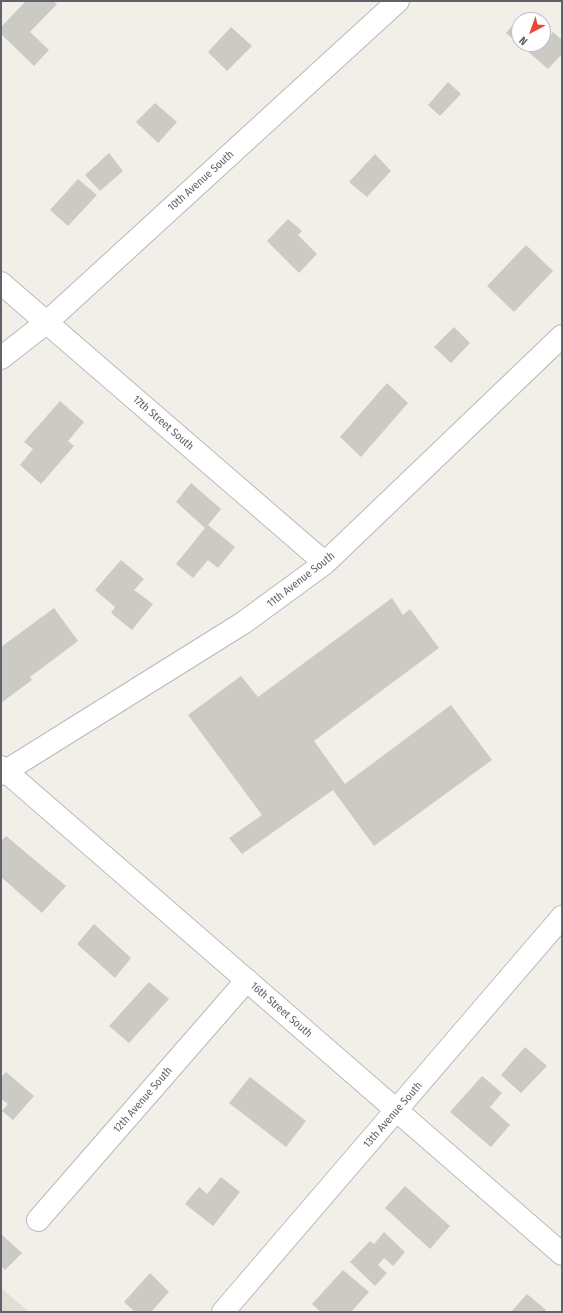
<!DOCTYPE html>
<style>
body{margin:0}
#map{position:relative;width:563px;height:1313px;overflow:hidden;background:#f1efe7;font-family:"Fira Sans Condensed",sans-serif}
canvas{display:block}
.frame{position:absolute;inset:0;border:2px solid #5f6268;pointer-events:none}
.north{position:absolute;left:511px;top:12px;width:40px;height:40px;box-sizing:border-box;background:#fff;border:1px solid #bfc0c3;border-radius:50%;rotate:221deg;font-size:11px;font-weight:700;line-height:16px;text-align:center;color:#5f6268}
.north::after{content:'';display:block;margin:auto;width:14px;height:18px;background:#ec4733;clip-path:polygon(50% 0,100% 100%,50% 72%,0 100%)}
</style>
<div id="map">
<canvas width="563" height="1313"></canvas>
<div class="frame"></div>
<div class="north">N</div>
</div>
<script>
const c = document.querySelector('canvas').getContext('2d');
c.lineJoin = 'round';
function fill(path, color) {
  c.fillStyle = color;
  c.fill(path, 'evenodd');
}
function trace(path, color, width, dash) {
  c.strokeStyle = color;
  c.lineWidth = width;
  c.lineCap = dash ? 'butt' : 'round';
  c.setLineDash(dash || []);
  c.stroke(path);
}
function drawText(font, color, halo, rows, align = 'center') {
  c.font = font + ' "Fira Sans Condensed",sans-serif';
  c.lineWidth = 4;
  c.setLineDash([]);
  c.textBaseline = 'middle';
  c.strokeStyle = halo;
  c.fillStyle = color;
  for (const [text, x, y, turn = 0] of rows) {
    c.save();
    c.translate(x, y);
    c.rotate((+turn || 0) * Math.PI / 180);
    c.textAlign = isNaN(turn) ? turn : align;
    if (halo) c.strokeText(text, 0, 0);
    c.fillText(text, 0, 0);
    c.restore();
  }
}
fill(new Path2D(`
 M1,1288L29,1312H1Z`), '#e1ded5');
fill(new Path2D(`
 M26,1H53L57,4L30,32L49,50L34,66L1,34V27Z
 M523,13L531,20H519V44L506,33Z
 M231,27L252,46L227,71L208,52Z
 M543,31L549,36L553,32L562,40V54L548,69L519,44H543Z
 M448,82L461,94L440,116L428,105Z
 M155,103L177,122L158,143L136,122Z
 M109,153L123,171L100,191L85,175Z
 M375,154L391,171L367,197L349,182Z
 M78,179L97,195L68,226L50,210Z
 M288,219L302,231L298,235L317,254L299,273L267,241Z
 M526,245L553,271L514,312L487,286Z
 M454,327L470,343L451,363L434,347Z
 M387,383L408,403L361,457L340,437Z
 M60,401L84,422L68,441L74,446L41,484L20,465L33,449L24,442Z
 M191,483L221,509L208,525L235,547L218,568L208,560L193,578L176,564L205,528L176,502Z
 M121,560L144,579L134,590L153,604L132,630L111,613L115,607L95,590Z
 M392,598L403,615L410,609L439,648L314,741L345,784L451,705L492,760L374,846L333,790L242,854L229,838L262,815L188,715L241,676L258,697Z
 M54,608L78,641L30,677L32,680L1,703V647Z
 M6,836L66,886L42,913L1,877V841Z
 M94,924L131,958L115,978L77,944Z
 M149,982L169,999L129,1043L109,1026Z
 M525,1047L547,1066L521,1093L501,1075Z
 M6,1072L34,1096L13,1120L2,1111L8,1104L1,1099V1091L2,1089L1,1088V1077Z
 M482,1076L502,1093L490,1107L510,1125L491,1147L450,1112Z
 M250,1077L306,1121L286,1147L229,1103Z
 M221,1177L240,1192L213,1226L185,1204L199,1187L207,1194Z
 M405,1186L450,1226L430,1249L385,1208Z
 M384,1232L405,1252L393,1266L384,1258L378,1265L387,1273L375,1286L350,1262L370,1241L374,1244Z
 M1,1234L22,1253L5,1270L1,1266Z
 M343,1270L369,1292L351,1312H321L312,1304Z
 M150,1273L169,1292L151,1312H135L124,1302Z
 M527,1294L546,1310L544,1312H511Z`), '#cccac4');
const minor = new Path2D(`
 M1,283L325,563
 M1,358L47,322L398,1
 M1,767L562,1254
 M1,774L243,623L325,563L562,336
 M38,1220L247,980
 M223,1312L562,917`);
trace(minor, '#b7b9be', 24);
trace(minor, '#fff', 22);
drawText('11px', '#5f6268', '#fff', [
 ["10th Avenue South",201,181,-42],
 ["17th Street South",163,423,41],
 ["11th Avenue South",301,580,-38],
 ["16th Street South",281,1010,41],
 ["12th Avenue South",143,1100,-49],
 ["13th Avenue South",393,1115,-49]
]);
</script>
